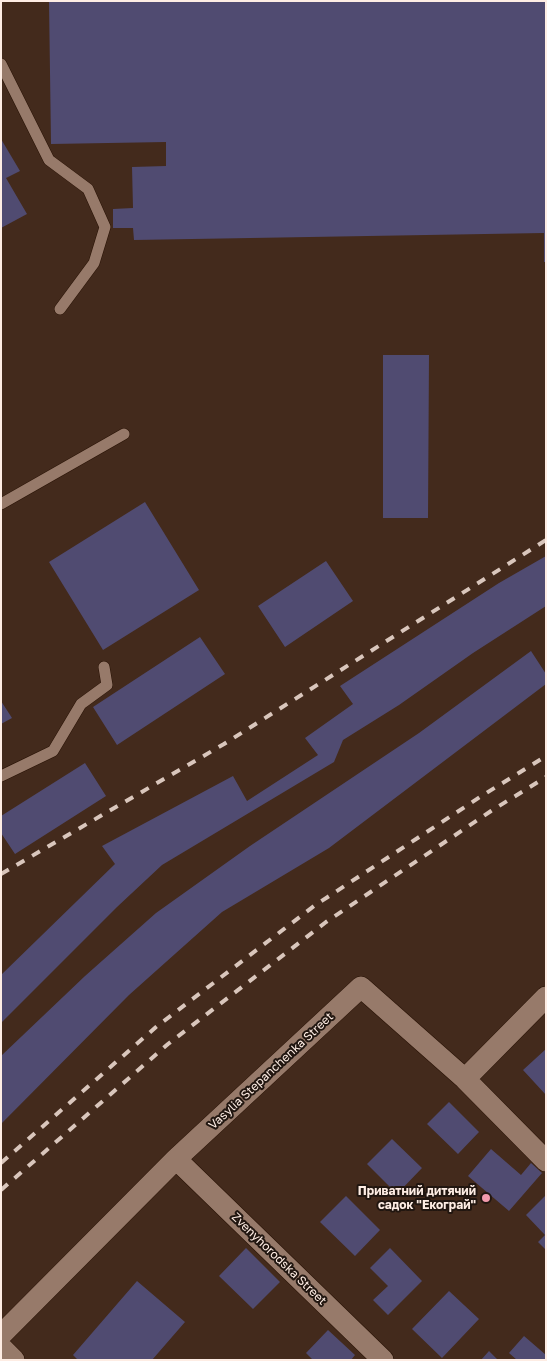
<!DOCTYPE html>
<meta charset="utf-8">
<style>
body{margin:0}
#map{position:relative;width:547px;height:1361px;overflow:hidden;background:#432a1c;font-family:"Golos Text",sans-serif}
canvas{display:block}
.frame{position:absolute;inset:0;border:2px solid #feede4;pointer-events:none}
</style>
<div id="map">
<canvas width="547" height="1361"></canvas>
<div class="frame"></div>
</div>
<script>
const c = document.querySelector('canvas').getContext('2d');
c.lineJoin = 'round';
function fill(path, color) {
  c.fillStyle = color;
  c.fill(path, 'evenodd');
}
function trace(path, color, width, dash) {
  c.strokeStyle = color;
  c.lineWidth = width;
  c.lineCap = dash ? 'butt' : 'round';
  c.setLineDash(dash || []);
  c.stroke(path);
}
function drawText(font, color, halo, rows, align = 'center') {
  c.font = font + ' "Golos Text",sans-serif';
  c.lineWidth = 4;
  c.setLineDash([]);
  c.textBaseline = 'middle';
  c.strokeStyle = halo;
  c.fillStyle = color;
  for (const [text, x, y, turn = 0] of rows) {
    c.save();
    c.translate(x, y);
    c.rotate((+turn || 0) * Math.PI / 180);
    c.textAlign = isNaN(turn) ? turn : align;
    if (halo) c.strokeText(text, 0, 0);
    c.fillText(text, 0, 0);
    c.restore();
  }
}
fill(new Path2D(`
 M49,1H546V262H544V233L134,240L133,228H113V209L133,208L132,167L166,166V142L51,144Z
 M1,139L20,171L6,178L27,214L1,228Z
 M383,355H429L428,518H383Z
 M145,502L199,590L103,650L49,562Z
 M546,556V606L473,653L399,705L343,740L334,762L162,865L117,907L1,1023V975L115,864L102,846L233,776L247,801L318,755L305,738L353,704L340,686L499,583Z
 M326,561L353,601L285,647L258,606Z
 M200,637L225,674L117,745L93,707Z
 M531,651L546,674V684L329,848L222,912L129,995L1,1124V1056L85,976L156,913L250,846L419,733Z
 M1,701L12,718L1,724Z
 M85,763L106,796L15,854L1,833V816Z
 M546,1049V1095L523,1070Z
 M449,1102L479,1132L458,1154L427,1124Z
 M392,1139L422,1168L397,1194L367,1164Z
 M491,1149L521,1175L531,1163L542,1173L509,1211L468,1176Z
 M546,1195V1250L538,1242L545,1235L526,1215Z
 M346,1196L380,1230L355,1256L320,1222Z
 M246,1248L280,1282L253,1309L219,1276Z
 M390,1248L422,1281L388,1315L373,1300L388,1286L370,1268Z
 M137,1281L185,1322L152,1360H78L73,1355Z
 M449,1291L479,1319L442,1358L412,1329Z
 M328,1330L355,1355L351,1360H313L306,1353Z
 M524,1336L546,1355L545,1360H517L509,1353Z
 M489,1351L498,1360H481Z`), '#504b71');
const lane = new Path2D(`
 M1,64L49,160L88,189L105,227L94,263L60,309
 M1,504L124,434
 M1,776L53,751L81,704L107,685L104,667`);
const street = new Path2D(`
 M465,1079L546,997
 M176,1159L383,1360
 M1,1335L176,1159L361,987L465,1079L546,1161
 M1,1347L14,1360`);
trace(lane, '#281205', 12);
trace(street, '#281205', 22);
trace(lane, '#977a6a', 11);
trace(street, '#977a6a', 21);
trace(new Path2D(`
 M1,874L224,744L546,540
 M1,1163L156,1027L314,906L480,797L546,756
 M1,1190L168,1044L326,922L491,811L546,777`), '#d9c6bc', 4, [9, 9]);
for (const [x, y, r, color] of [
 [486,1198,5,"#f29aac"]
]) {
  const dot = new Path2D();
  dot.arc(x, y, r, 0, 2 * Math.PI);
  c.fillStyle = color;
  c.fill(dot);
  trace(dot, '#211610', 2);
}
drawText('12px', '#feede4', '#211610', [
 ["Vasylia Stepanchenka Street",271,1071,-43],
 ["Zvenyhorodska Street",279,1259,44]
]);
drawText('bold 12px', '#feede4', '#211610', [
 ["Приватний дитячий",476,1191],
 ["садок \"Екограй\"",476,1205]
], 'right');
</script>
